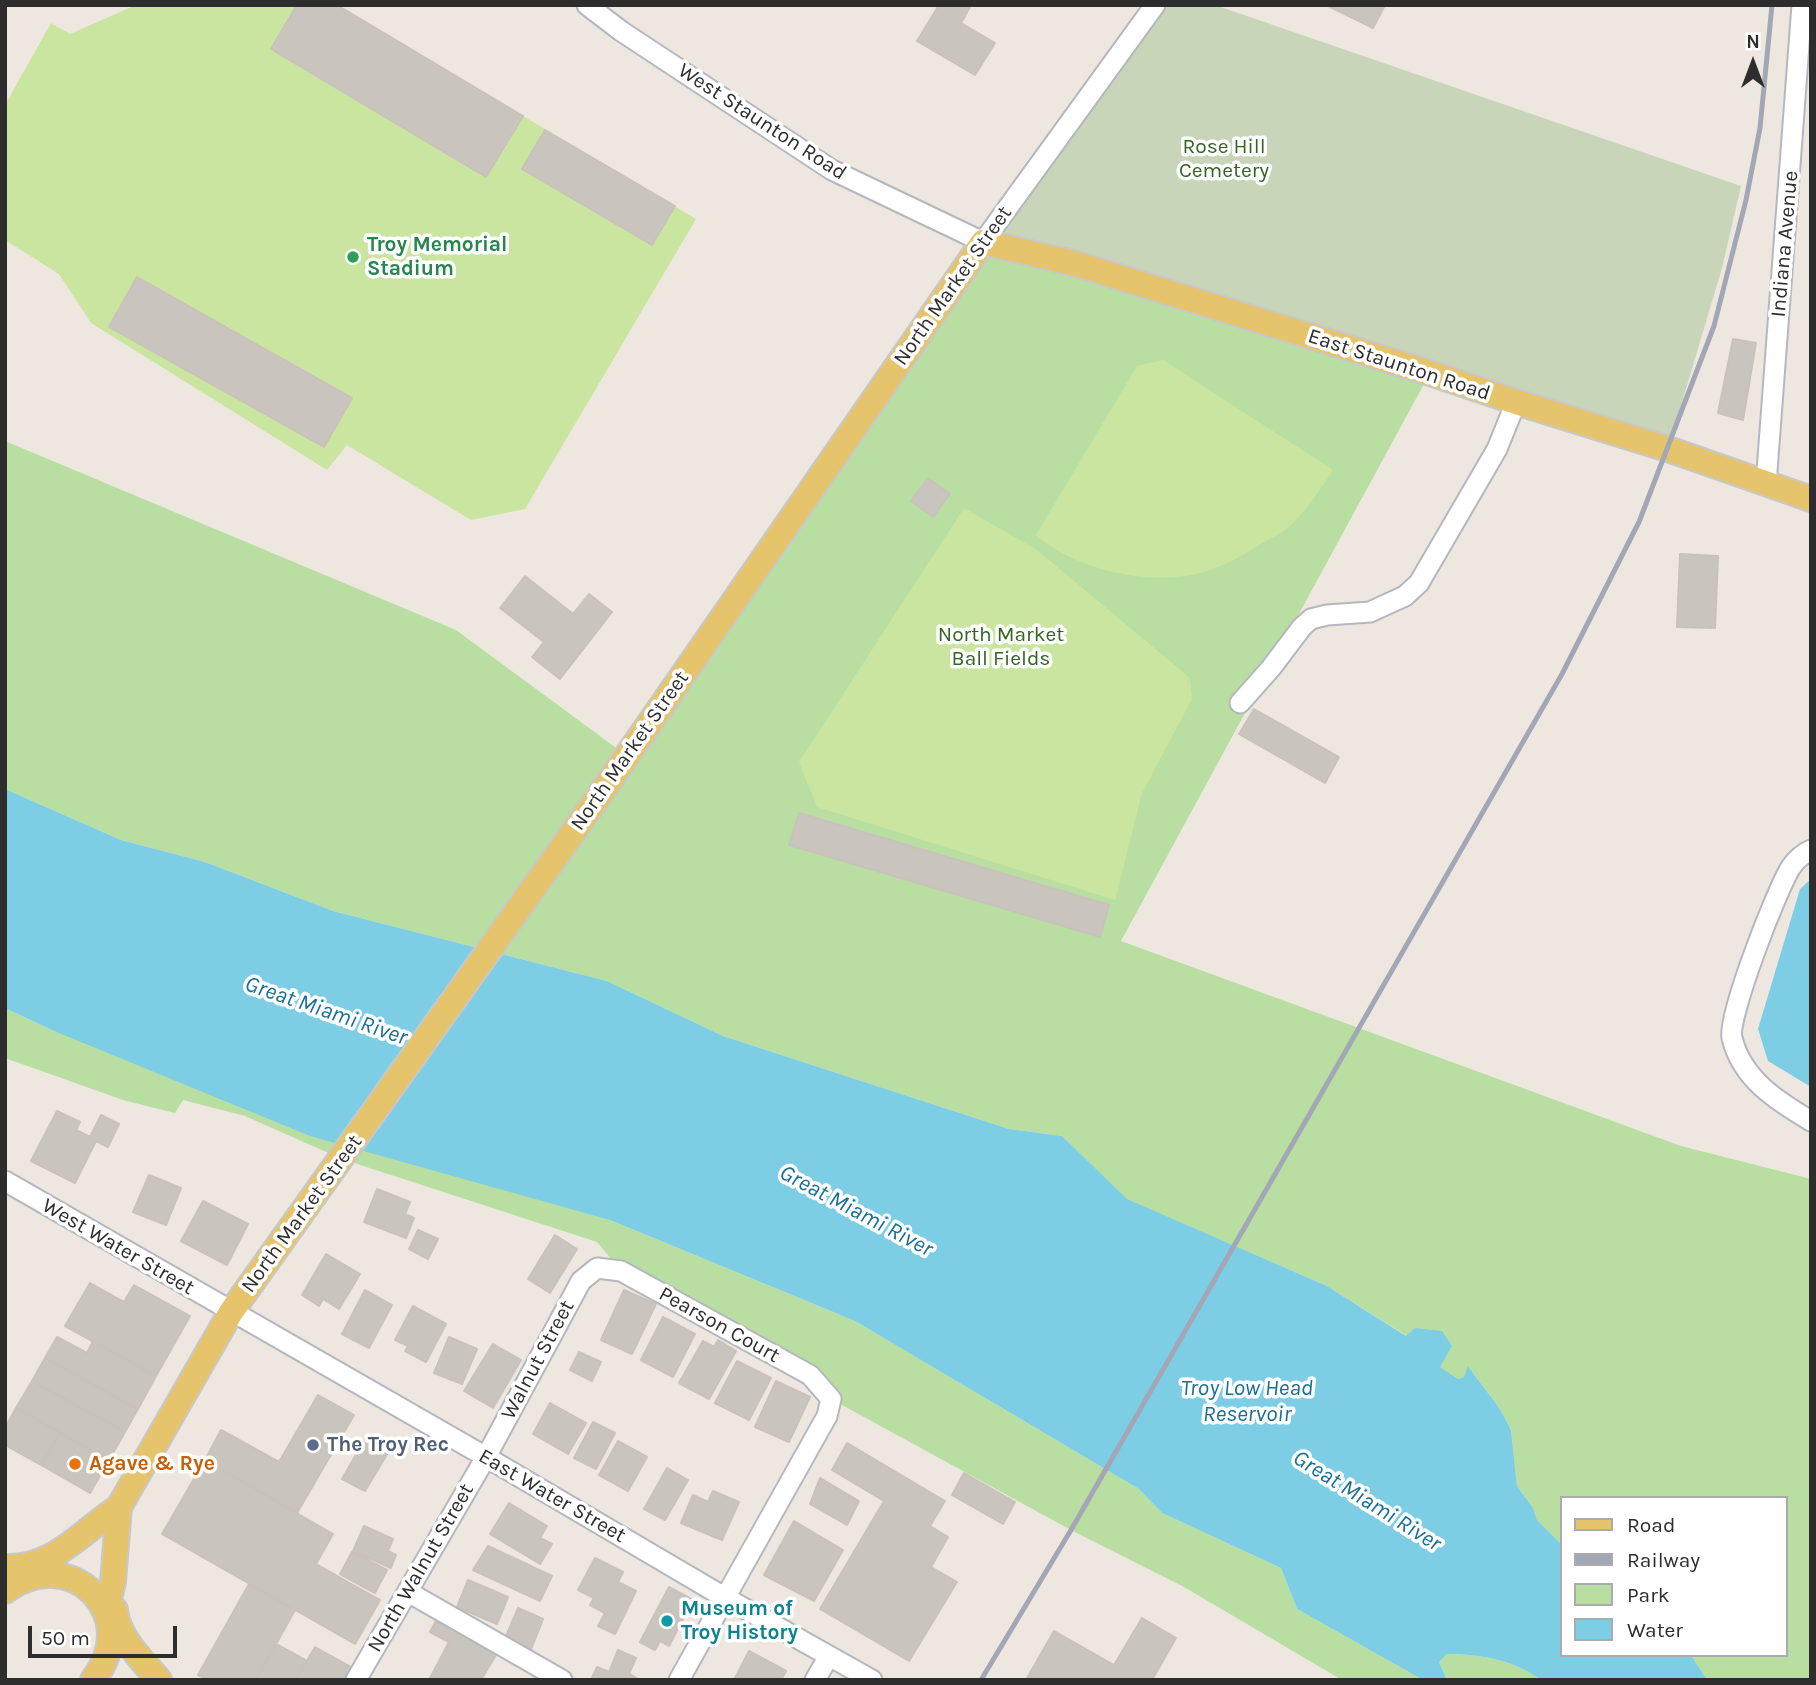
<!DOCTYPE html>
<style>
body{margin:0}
#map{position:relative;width:1816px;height:1685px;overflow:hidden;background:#ede7e0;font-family:Karla,sans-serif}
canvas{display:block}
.frame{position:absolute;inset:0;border:7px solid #2d2d2d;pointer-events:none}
.legend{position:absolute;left:1560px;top:1496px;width:228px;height:161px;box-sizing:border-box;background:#fff;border:2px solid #ababab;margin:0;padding:9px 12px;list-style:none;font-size:21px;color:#2d2d2d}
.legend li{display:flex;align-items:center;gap:14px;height:35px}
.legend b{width:35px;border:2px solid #ababab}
.north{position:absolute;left:1718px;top:28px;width:70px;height:70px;-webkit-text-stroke:5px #fff;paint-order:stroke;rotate:0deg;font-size:19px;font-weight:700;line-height:28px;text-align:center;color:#2d2d2d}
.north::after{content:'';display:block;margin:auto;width:24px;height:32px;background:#2d2d2d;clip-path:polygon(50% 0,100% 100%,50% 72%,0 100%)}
.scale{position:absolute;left:28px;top:1626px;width:149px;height:32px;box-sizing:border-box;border:4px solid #2d2d2d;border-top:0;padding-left:9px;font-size:21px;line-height:24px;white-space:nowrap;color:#2d2d2d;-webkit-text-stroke:5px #fff;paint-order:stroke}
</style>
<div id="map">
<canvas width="1816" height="1685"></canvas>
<div class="frame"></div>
<ul class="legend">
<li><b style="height:9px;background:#e6c46c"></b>Road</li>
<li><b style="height:9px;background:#a3a7b5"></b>Railway</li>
<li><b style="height:19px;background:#b9dea2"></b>Park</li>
<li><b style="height:19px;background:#7dcee5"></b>Water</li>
</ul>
<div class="north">N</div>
<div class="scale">50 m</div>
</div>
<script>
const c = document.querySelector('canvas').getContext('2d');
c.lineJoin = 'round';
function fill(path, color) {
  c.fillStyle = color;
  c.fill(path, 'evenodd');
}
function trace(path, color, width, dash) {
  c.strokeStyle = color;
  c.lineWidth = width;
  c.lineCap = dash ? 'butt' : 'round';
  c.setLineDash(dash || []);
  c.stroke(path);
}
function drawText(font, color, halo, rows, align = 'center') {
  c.font = font + ' Karla,sans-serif';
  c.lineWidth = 7;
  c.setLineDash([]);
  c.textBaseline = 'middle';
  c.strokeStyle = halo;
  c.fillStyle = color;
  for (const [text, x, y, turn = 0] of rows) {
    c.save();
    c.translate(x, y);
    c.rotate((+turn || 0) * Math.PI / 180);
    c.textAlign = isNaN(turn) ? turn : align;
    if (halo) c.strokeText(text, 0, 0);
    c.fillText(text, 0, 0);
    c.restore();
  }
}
fill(new Path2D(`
 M983,242L1430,373L1121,941L1681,1146L1811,1179V1680H1707L1691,1655H1786V1498H1562V1545L1537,1520L1533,1508L1517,1486L1511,1430L1500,1409L1469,1367L1464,1377L1458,1379L1439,1367L1407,1336L1327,1286L1126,1199L1062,1136L1009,1129L723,1036L607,981L333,911L205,862L121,840L5,789V441L456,630L627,756Z
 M5,1008L54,1031L610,1220L855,1321L1139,1489L1162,1513L1281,1568L1297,1609L1423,1680H1342L1184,1587L1071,1530L831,1399L621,1271L597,1242L342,1159L245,1116L183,1100L175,1113L123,1100L5,1058Z
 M1447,1654C1480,1654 1514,1660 1541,1680H1447L1439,1662Z`), '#b9dea2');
fill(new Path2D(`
 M1155,5H1215L1741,186L1722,268L1668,449L983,242Z`), '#c8d5b9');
fill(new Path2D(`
 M136,5H337L696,219L525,509L471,520L347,445L327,470L91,323L59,274L5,240V105L51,23L70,34Z
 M1163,360L1333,470C1321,488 1307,510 1291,525C1284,532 1273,537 1264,542C1246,554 1227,564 1207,571C1155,588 1077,571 1036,535L1137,366Z
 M964,508L1037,550L1190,678L1192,699L1142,793L1115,900L817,807L799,762Z`), '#cae59f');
fill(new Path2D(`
 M5,789L121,840L205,862L333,911L607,981L723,1036L1009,1129L1062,1136L1127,1199L1327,1286L1406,1336L1415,1328L1442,1331L1452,1346L1440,1367L1458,1379L1464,1377L1468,1366L1500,1409L1511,1430L1517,1486L1533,1508L1537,1520L1562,1545V1655H1691L1707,1680H1541C1514,1660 1480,1654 1447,1654L1439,1662L1447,1680H1423L1297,1609L1281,1568L1162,1513L1139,1489L855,1321L610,1220L310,1136L54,1031L5,1008Z
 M1811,879V1087L1768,1061L1758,1029L1800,889Z`), '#7dcee5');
const building = new Path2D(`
 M297,5H337L523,116L486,177L271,49Z
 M939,5H971L961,23L995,43L975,75L917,41Z
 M1326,5H1385L1373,28Z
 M545,130L675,206L652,245L522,169Z
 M137,277L352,398L324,447L109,327Z
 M1733,339L1756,343L1743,420L1718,413Z
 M928,478L950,494L933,517L911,501Z
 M1680,554L1718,556L1715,628L1677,627Z
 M525,576L573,614L589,594L612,612L560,679L532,657L544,642L500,608Z
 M1254,709L1339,757L1325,783L1239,734Z
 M799,813L1109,905L1100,937L789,845Z
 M57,1111L80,1122L76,1130L90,1137L101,1115L119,1124L108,1147L96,1141L75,1183L31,1161Z
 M149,1175L181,1188L166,1225L133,1212Z
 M377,1189L410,1202L405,1214L414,1218L406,1238L364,1222Z
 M203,1201L248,1224L227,1265L181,1241Z
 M418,1230L438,1239L428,1259L409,1249Z
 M555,1235L577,1249L550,1293L528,1279Z
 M326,1254L360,1274L339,1309L323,1299L319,1306L302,1295Z
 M90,1283L124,1302L134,1285L190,1316L156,1376L65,1326Z
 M365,1290L392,1305L369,1348L342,1334Z
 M624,1290L656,1304L632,1354L601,1340Z
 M413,1306L446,1324L426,1362L405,1351L408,1346L395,1340Z
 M663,1317L695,1334L673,1377L641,1360Z
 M57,1337L87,1353L93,1341L156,1376L138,1409L45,1358Z
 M449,1337L477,1349L462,1384L434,1373Z
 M718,1340L736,1351L709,1399L679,1383L703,1341L714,1347Z
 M493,1344L521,1360L493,1408L464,1391Z
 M579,1352L601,1362L592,1381L570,1370Z
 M45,1358L138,1409L125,1432L32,1381Z
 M737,1361L771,1378L749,1420L715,1403Z
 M32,1381L125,1432L109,1460L16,1408Z
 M776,1381L810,1397L789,1442L755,1427Z
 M318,1395L354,1415L297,1513L205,1460L221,1430L279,1462Z
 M550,1403L586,1423L568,1454L533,1434Z
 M16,1408L60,1433L41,1465L5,1445V1428Z
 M593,1422L615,1433L596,1469L574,1458Z
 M60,1433L109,1460L90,1493L41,1465Z
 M365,1439L389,1451L365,1491L342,1479Z
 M618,1441L647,1457L628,1491L599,1475Z
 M847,1443L945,1501L930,1526L948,1537L931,1567L957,1582L909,1661L820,1609L884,1501L832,1470Z
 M205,1460L333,1534L316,1564L380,1600L355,1644L162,1534Z
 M667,1468L688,1480L665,1520L644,1509Z
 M964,1473L1015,1502L1003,1524L952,1495Z
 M820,1478L859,1501L847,1525L810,1504Z
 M713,1491L739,1502L722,1540L681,1523L693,1495L708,1502Z
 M509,1503L547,1526L540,1538L552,1544L540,1564L490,1534Z
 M794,1521L843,1550L814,1601L764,1575Z
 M364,1526L393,1539L388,1551L396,1555L391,1568L353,1551Z
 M488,1546L552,1576L540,1601L473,1570Z
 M352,1552L387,1570L375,1593L340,1574Z
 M595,1558L623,1572L618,1582L636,1591L615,1634L598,1626L605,1613L590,1605L594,1598L578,1590Z
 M468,1580L508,1597L497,1624L457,1607Z
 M249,1584L295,1610L256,1680H207L198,1675Z
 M669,1587L693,1600L669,1646L660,1641L655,1650L640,1642Z
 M518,1608L543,1619L530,1652L504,1641Z
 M440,1613L502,1645L481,1680H429L449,1642L430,1632Z
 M1142,1618L1176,1638L1152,1680H1026L1054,1631L1114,1665Z
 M276,1644L307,1661L296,1680H256Z
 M315,1647L351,1667L344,1680H296Z
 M618,1650L636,1658L629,1674L640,1680H591L597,1667L609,1672Z
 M749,1651L786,1671L781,1680H734Z`);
fill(building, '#c9c5be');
trace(building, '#c8c2ba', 2);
const minor = new Path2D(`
 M587,5L621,31L832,170L983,242L1155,5
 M1766,484L1802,5
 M1240,703L1271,668L1302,627L1311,619L1327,615L1370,612L1405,596L1419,583L1497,449L1516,402
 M1811,850C1802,854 1796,860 1791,867C1777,889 1727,1017 1732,1038C1742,1079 1777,1101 1811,1121
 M5,1181L486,1457L724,1597L872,1680
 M408,1592L562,1680
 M356,1680L486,1457L581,1281L597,1268L621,1271L810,1375L831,1399L827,1416L679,1680
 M815,1680L829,1656`);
const major = new Path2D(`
 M5,1567C54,1569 82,1531 119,1507
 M5,1591C70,1542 144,1615 93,1680
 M115,1610C118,1638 142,1660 159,1680
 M106,1611L113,1582L119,1507L231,1312L604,789L983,242L1073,263L1430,373L1516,402L1668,449L1811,499`);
trace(minor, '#b4b7bf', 23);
trace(major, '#c8c8c8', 28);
trace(minor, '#fff', 19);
trace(major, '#e6c46c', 24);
trace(new Path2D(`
 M981,1680L1071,1530L1562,674L1639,522L1714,326L1746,200L1760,128L1772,5`), '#a3a7b5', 5);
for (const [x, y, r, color] of [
 [353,257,7,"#2e9e5b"],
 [313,1445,7,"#5c6f8a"],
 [75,1464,7,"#e8710a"],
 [667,1621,7,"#0f9aa8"]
]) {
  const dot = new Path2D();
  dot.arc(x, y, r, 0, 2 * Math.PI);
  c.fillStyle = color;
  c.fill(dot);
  trace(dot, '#fff', 2.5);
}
drawText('21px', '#2d2d2d', '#fff', [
 ["West Staunton Road",762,122,33],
 ["Indiana Avenue",1785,244,-85],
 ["North Market Street",953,286,-55],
 ["East Staunton Road",1399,365,18],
 ["North Market Street",630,751,-55],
 ["North Market Street",302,1214,-54],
 ["West Water Street",118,1247,30],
 ["Pearson Court",719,1325,29],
 ["Walnut Street",538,1360,-62],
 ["East Water Street",552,1496,30],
 ["North Walnut Street",421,1568,-60]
]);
drawText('21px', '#326521', '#fff', [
 ["Rose Hill",1224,147],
 ["Cemetery",1224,171],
 ["North Market",1001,635],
 ["Ball Fields",1001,659]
]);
drawText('bold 21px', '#27864d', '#fff', [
 ["Troy Memorial",367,245],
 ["Stadium",367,269]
], 'left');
drawText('bold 21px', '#4e5e75', '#fff', [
 ["The Troy Rec",327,1445]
], 'left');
drawText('bold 21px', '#c56008', '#fff', [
 ["Agave & Rye",89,1464]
], 'left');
drawText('bold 21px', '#0d838f', '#fff', [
 ["Museum of",681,1609],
 ["Troy History",681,1633]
], 'left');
drawText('italic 23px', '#196f94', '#fff', [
 ["Great Miami River",326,1011,19],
 ["Great Miami River",856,1211,28],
 ["Troy Low Head",1247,1388],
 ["Reservoir",1247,1414],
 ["Great Miami River",1367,1501,32]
]);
</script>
